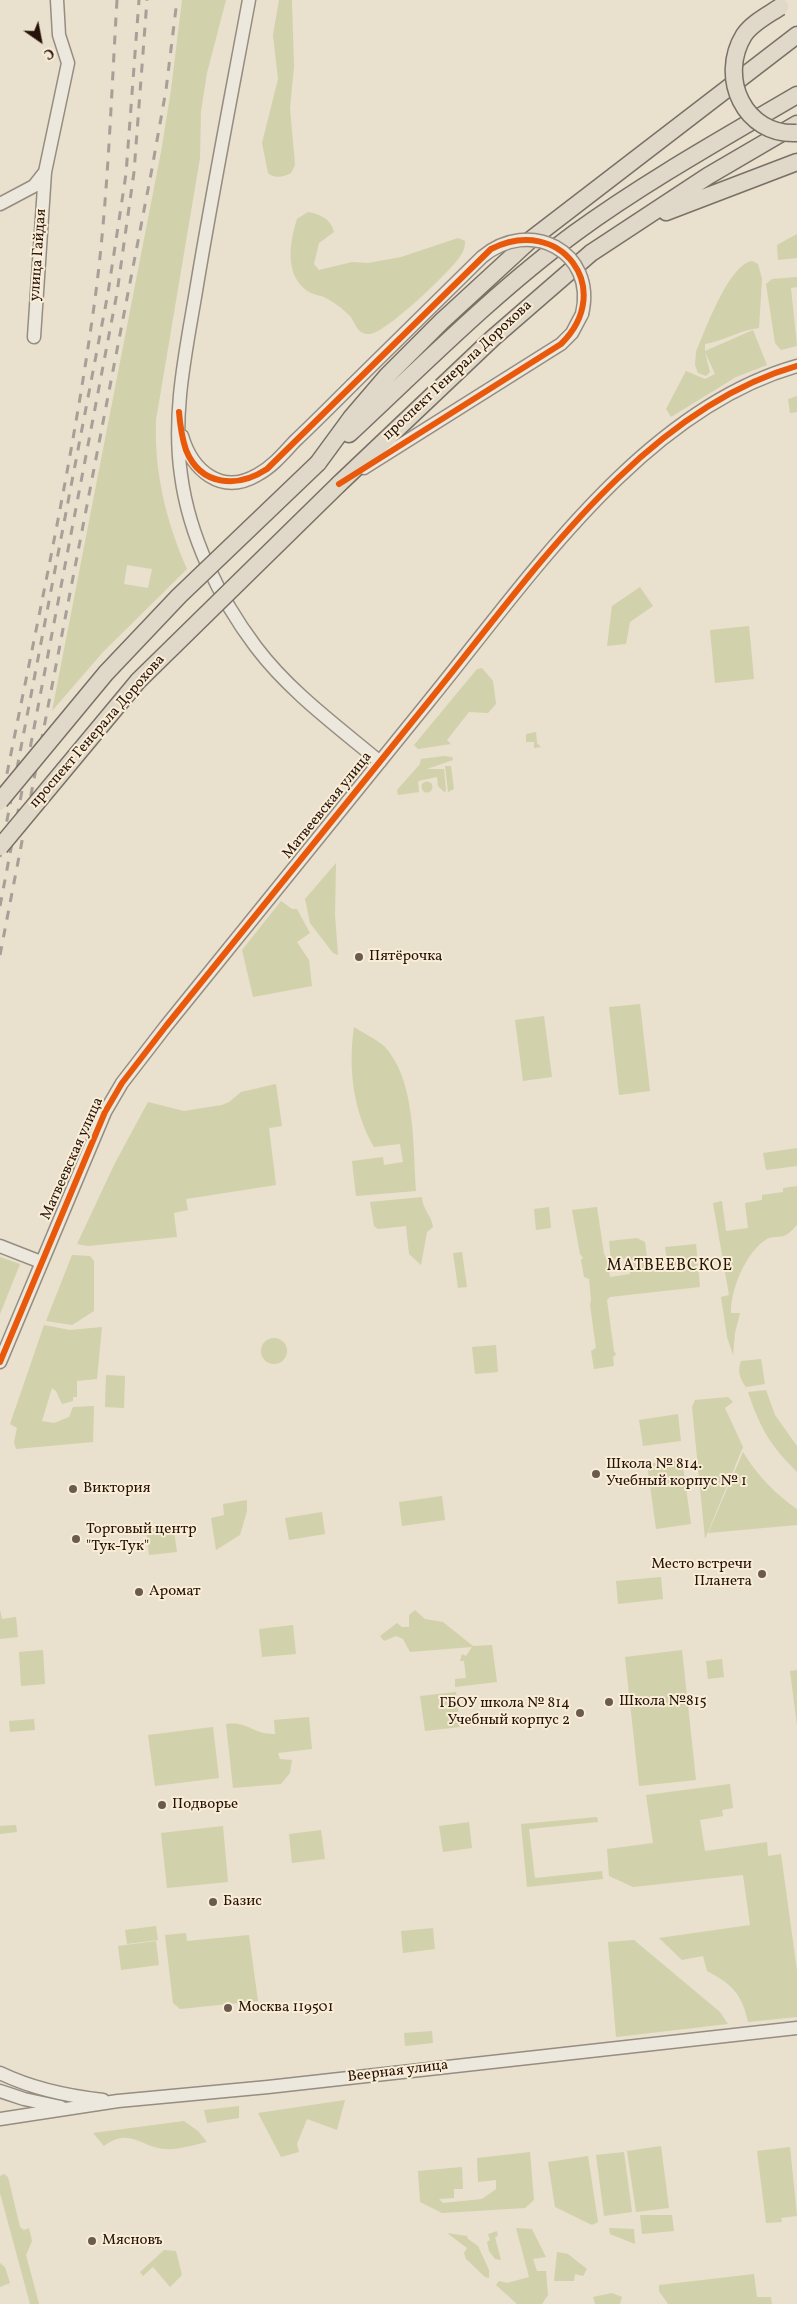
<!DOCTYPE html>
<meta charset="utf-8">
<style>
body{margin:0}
#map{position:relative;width:797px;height:2304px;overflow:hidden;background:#e9e0cd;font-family:Vollkorn,serif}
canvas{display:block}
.north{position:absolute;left:15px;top:15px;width:50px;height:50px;-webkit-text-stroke:4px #f9edd6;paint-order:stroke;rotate:147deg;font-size:14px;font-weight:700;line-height:20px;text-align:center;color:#27130a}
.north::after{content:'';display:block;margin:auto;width:18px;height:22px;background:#27130a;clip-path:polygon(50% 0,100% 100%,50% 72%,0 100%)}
</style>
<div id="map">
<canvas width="797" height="2304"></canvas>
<div class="north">С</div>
</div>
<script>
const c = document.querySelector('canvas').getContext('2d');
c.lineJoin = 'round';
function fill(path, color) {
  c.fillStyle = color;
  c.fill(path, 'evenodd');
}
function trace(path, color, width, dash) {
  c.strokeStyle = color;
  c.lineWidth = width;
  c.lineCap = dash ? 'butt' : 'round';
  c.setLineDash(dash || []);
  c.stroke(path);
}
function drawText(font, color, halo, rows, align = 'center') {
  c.font = font + ' Vollkorn,serif';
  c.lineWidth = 4;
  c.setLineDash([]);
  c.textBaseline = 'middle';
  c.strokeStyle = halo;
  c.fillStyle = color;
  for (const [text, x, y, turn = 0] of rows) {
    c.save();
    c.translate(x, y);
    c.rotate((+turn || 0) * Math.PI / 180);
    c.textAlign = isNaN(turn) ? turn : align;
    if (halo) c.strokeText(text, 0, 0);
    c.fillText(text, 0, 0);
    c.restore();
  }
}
fill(new Path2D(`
 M182,0H226L207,73L201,111L200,158L156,420C154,472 166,521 187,569L103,652L52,711L161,152L171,90ZM127,565L152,569L148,588L124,584Z
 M279,0H292L294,67L290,108L295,165L291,173C284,177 274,179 268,173L262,143L278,79L273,35Z
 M308,212C320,214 331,219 334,232L319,243L314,264L319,270L352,262L368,263L401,257L458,238L465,241C465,246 464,251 461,255C451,271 387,332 370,334C356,335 356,322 349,315C342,308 332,301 324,297C318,295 311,294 306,290C284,273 290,241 297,219Z
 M797,234V258L778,260L777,245Z
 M752,261L758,264L762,279L759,328C739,330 724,341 705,344V351L753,330L767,365L736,377L671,417L666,409L686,371L705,379L715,374L705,352L710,372L706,376L698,373L695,365L696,352C705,331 729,264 752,261Z
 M797,277V287L791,288L797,346L781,350L775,343L766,284L772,279Z
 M797,396V412L790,413L788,399Z
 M640,587L653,606L630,622L626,644L607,646L612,606Z
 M749,626L754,679L715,683L710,630Z
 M482,668L493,681L496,704L488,713L469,712L447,740L451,744L418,749L414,745L477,669Z
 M536,732L537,743L541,747L534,748V742H526V734Z
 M444,756L452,757L453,760L427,769H444L446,791L444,792L438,786L437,777L418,781L419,792L398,795L397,790L420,764L421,759Z
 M445,766H451L454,789L448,792Z
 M421.5 787a5.5 5.5 0 1 1 11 0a5.5 5.5 0 1 1-11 0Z
 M336,863L335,915L338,955L333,953L310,923L305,899Z
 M281,901L292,909H297L310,933L297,942L309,960L312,986L253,997L242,950Z
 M640,1004L650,1091L619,1095L609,1007Z
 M544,1016L552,1077L523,1081L515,1020Z
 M354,1027C363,1033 376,1039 384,1046C416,1079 413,1148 416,1191L356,1196L352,1161L383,1157L384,1165L403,1162L400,1144L374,1147C353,1111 348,1068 354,1027Z
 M276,1084L282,1126L269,1128L276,1185L186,1199L188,1210L174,1213L177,1237L88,1246L77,1244L115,1163L148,1102L184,1111L222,1105L229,1102L241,1092Z
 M797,1148V1166L766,1170L763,1153Z
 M797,1186V1225C794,1228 790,1233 786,1235C780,1238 772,1236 767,1239C746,1251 730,1291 731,1313H740L735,1333L733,1355L727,1337L721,1297L729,1295L713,1203L722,1201L726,1231L748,1228L745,1203L762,1200V1195L783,1192V1188Z
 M422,1197C422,1209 432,1216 433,1227L427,1232L421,1265L409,1254L406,1226L378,1229L374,1226L370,1202Z
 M549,1207L551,1228L536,1230L534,1209Z
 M597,1207L604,1254L607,1259L610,1277L630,1274L628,1258L611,1260L609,1241L637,1238L645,1242L649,1272L668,1269L665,1247L696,1244L700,1287L610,1297L607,1300L614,1351L616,1354L613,1357L614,1366L594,1369L591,1351L596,1348L590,1305L591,1300L589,1279L584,1277L581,1260L583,1258L580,1254L572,1210Z
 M462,1252L467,1287L458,1288L453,1253Z
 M72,1255L90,1256L94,1261V1311L72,1325L46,1321Z
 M0,1257L20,1264L0,1314Z
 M44,1325L70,1330L102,1327L97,1379L77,1381V1397H73V1401L62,1404L56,1391L52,1388L42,1421L54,1423L69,1417L73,1407L94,1406L93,1442L16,1449L14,1442L17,1428L10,1424Z
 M261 1351a13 13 0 1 1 26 0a13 13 0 1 1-26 0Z
 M496,1345L498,1372L475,1374L472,1347Z
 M761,1359L765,1384L746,1387C740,1379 737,1371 741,1361Z
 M106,1375L125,1376L124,1408L105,1407Z
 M766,1390L775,1415L797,1446V1472C770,1445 760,1428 748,1392Z
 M728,1397L733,1402L725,1408L743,1447L705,1539L692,1407L695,1400Z
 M678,1414L681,1441L643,1446L639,1420Z
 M743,1452C757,1475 775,1494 797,1509V1525L708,1533Z
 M682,1459L691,1524L656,1529L647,1464Z
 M442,1496L445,1520L402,1526L399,1502Z
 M247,1500V1511L240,1535L216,1550L211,1518L224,1515L223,1504Z
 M322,1512L325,1534L289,1540L285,1518Z
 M173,1525L177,1552L149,1555L146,1528Z
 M661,1577L663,1599L618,1604L616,1581Z
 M0,1610L2,1619L16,1617L18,1637L0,1639Z
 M415,1610L425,1619L443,1622L473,1646L492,1645L497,1682L455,1687V1679L466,1678L464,1661H460L462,1654L466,1656L472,1647L410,1652L403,1639L396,1636L384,1641L380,1636L397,1623L402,1627H409V1615Z
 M293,1625L296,1654L262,1657L259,1629Z
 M43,1650L45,1684L21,1686L19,1652Z
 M682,1650L696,1780L639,1786L625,1657Z
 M722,1659L724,1677L708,1679L706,1661Z
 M797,1670V1726L790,1671Z
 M456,1692L460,1727L425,1731L420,1696Z
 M309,1717L312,1749L278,1753L280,1759L292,1760L290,1773L281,1784L233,1788L226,1724C249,1721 253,1735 275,1734L274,1720Z
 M34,1719L35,1730L10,1732L9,1721Z
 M213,1727L219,1778L155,1786L148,1735Z
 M730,1784L733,1808L722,1810L723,1816L700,1820L705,1851L767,1842L768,1856L781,1854L797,1971V2017L748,2022C742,1994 732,1984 707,1971L703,1956L682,1960L659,1938L750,1925L743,1875L633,1887L609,1876L607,1849L653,1843L646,1795Z
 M597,1817L598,1822L529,1829L535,1878L602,1871L603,1879L527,1887L521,1824Z
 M469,1822L472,1848L443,1852L439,1826Z
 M16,1825L17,1832L0,1834V1826Z
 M223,1826L228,1882L167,1888L161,1833Z
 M321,1830L325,1859L292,1863L289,1834Z
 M156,1926L158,1940L127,1944L125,1930Z
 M433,1928L435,1949L403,1953L401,1931Z
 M186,1933L187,1941L249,1935L258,2001L180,2009L173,2003L165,1935Z
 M634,1940L720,2012L728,2024L616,2037L608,1942Z
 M156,1941L159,1965L121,1970L118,1946Z
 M432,2031L433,2043L405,2046L404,2033Z
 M345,2100L337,2130L307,2119L297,2144L299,2152L281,2157L258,2113Z
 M239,2106V2118L207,2123L204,2110Z
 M184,2121L198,2131L207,2142C193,2145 179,2150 164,2149C140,2147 130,2127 104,2146L93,2133Z
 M661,2146L669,2208L636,2212L627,2151Z
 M790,2147L797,2216L781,2218L782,2222L766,2223L757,2151Z
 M530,2152L534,2200L525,2208L442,2213L420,2202L418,2171L462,2167L463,2189H454V2198L439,2199L443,2203L482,2199L496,2189V2180L478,2182L477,2158Z
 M624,2152L632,2212L604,2216L596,2155Z
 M588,2156L598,2222L592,2225L555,2207L548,2162Z
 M4,2174L8,2177L20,2227L24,2230L29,2228L32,2241L26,2255L39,2304H30L0,2193V2176Z
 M640,2215H672L674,2231L642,2234Z
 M516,2228L532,2229L546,2257L533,2259L537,2271H546L548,2295L542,2304H517L496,2285L499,2281L507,2283L529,2277Z
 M609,2228L634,2229L635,2244L610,2234Z
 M497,2231L498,2236L495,2237L501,2260L495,2259L489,2251L487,2242L490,2240L488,2234Z
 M447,2233L467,2236L468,2239L478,2246L489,2270V2278L485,2277L466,2259L464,2253L467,2248Z
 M164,2250L176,2251L182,2275L170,2287L153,2267L143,2276L140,2272Z
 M557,2252L568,2254L587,2269L583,2276L575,2274L574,2281H554Z
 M0,2263L5,2267L10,2283L0,2287Z
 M754,2274L757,2297H771L772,2304H668L659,2291V2285Z
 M612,2293L622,2297L620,2304H595L593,2297Z`), '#d1d1ac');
const minor = new Path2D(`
 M249,0C231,97 212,194 196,291C186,351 172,413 181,475C189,536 219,598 256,647C290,692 337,726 380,762
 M0,204L34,186L45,172L68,63L59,35L57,0
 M34,337L45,172
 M182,436C192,470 221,496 257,475C272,467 283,454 294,442C314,423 333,404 352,385
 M364,468L561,344L572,333L582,314
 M0,1246L41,1262
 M0,1362L105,1112L122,1083L166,1026C254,918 341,809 429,701C527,581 641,410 797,366
 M0,2073C33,2089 67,2096 103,2100
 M0,2091L24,2099L61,2107
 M0,2119L118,2101L268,2087L797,2028`);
const major = new Path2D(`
 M666,212L797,162
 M349,434C422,366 494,293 575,233C645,182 722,139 797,95
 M318,463L351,418L387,376L442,321L529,241L797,35
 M339,484L493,338L591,253L708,176L797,124`);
trace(minor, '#958d81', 15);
trace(major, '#797167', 19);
trace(minor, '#ede8de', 12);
trace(major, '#e0d8c9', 16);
trace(new Path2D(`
 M0,809C33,640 72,469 95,299C108,201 111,99 117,0
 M0,857L108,293L126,174L139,0
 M0,906L117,293L134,172L147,0
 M0,955L151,174L166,90L177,0`), '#a6a098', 3, [9, 9]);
const minorBridge = new Path2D(`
 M352,385L482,257C529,217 597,251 582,314`);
const majorBridge = new Path2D(`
 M780,7C768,15 752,23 744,35C718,77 744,136 797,133
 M0,801L106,673L179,596L318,463
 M0,847L138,681L339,484`);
trace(minorBridge, '#958d81', 15, []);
trace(majorBridge, '#797167', 19, []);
trace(minorBridge, '#ede8de', 12);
trace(majorBridge, '#e0d8c9', 16);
trace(new Path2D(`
 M179,412C180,424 182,438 186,450C201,487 238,488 267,469L491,249C560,214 617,289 561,344L339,484
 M0,1362L105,1112L122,1083L166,1026C254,918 341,809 429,701C527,581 641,410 797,366`), '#e8590c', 6);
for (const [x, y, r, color] of [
 [359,957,5,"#6b5b4e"],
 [596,1474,5,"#6b5b4e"],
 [73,1489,5,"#6b5b4e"],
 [76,1539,5,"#6b5b4e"],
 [762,1574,5,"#6b5b4e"],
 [139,1592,5,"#6b5b4e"],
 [609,1702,5,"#6b5b4e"],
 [580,1713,5,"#6b5b4e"],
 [162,1805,5,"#6b5b4e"],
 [213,1902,5,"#6b5b4e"],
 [228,2008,5,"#6b5b4e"],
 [92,2241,5,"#6b5b4e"]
]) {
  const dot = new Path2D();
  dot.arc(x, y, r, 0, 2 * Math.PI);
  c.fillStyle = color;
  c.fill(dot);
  trace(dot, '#f9edd6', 2);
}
drawText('15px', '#27130a', '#f9edd6', [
 ["улица Гайдая",39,255,-86],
 ["проспект Генерала Дорохова",458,371,-43],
 ["проспект Генерала Дорохова",98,732,-49],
 ["Матвеевская улица",328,806,-51],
 ["Матвеевская улица",73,1159,-66],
 ["Веерная улица",398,2072,-7]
]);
drawText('15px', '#27130a', '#f9edd6', [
 ["Пятёрочка",369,957],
 ["Школа № 814.",606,1465],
 ["Учебный корпус № 1",606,1482],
 ["Виктория",83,1489],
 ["Торговый центр",86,1530],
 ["\"Тук-Тук\"",86,1547],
 ["Место встречи",752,1565,"right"],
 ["Планета",752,1582,"right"],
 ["Аромат",149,1592],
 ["Школа №815",619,1702],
 ["ГБОУ школа № 814",570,1704,"right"],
 ["Учебный корпус 2",570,1721,"right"],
 ["Подворье",172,1805],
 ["Базис",223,1902],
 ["Москва 119501",238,2008],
 ["Мясновъ",102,2241]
], 'left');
c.letterSpacing = '1px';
drawText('16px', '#27130a', '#f9edd6', [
 ["МАТВЕЕВСКОЕ",670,1267]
]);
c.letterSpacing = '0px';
</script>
